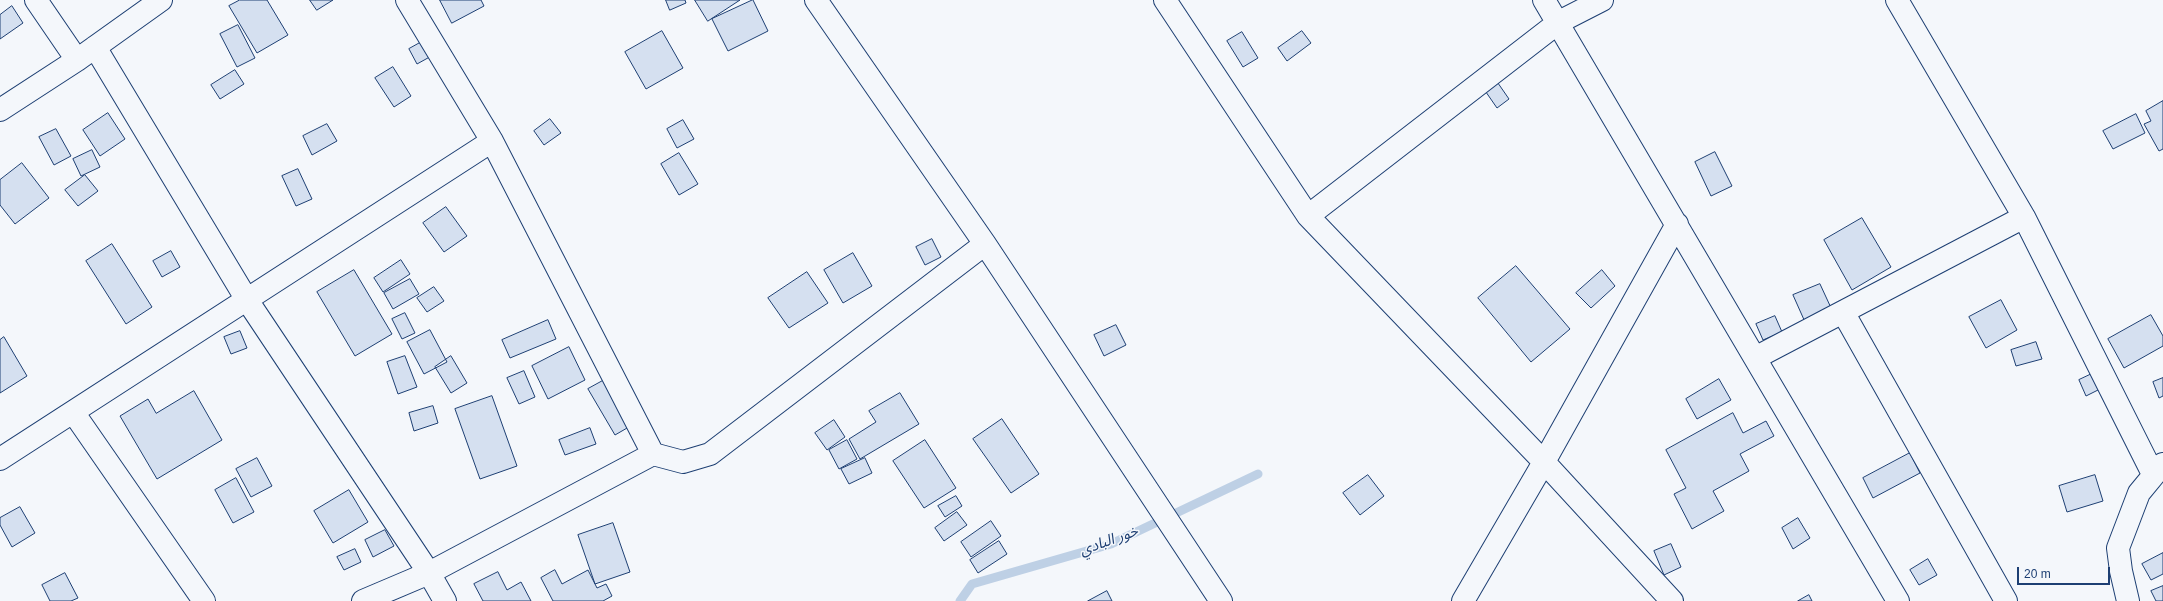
<!DOCTYPE html>
<meta charset="utf-8">
<style>
body{margin:0}
#map{position:relative;width:2163px;height:601px;overflow:hidden;background:#f4f7fb;font-family:Arial,sans-serif}
canvas{display:block}
.scale{position:absolute;left:2017px;top:567px;width:93px;height:18px;box-sizing:border-box;border:2px solid #1d3f73;border-top:0;padding-left:5px;font-size:12px;line-height:14px;white-space:nowrap;color:#1d3f73;-webkit-text-stroke:3px #f4f7fb;paint-order:stroke}
</style>
<div id="map">
<canvas width="2163" height="601"></canvas>
<div class="scale">20 m</div>
</div>
<script>
const c = document.querySelector('canvas').getContext('2d');
c.lineJoin = 'round';
function trace(path, color, width, dash) {
  c.strokeStyle = color;
  c.lineWidth = width;
  c.lineCap = dash ? 'butt' : 'round';
  c.setLineDash(dash || []);
  c.stroke(path);
}
function fill(path, color) {
  c.fillStyle = color;
  c.fill(path, 'evenodd');
}
function drawText(font, color, halo, rows, align = 'center') {
  c.font = font + ' Arial,"Noto Sans Arabic",sans-serif';
  c.lineWidth = 3;
  c.setLineDash([]);
  c.textBaseline = 'middle';
  c.strokeStyle = halo;
  c.fillStyle = color;
  for (const [text, x, y, turn = 0] of rows) {
    c.save();
    c.translate(x, y);
    c.rotate((+turn || 0) * Math.PI / 180);
    c.textAlign = isNaN(turn) ? turn : align;
    if (halo) c.strokeText(text, 0, 0);
    c.fillText(text, 0, 0);
    c.restore();
  }
}
trace(new Path2D(`
 M960,601L972,584L1111,544L1258,474`), '#bed0e5', 9);
const building = new Path2D(`
 M240,0H267L288,35L257,53L229,6Z
 M310,0H333L317,10Z
 M440,0H481L484,6L452,23Z
 M666,0H685L686,3L670,10Z
 M695,0H740L708,21Z
 M753,0L768,31L728,51L712,19Z
 M12,6L23,23L0,39V15Z
 M238,25L255,58L237,67L220,34Z
 M662,31L683,68L646,89L625,52Z
 M1302,31L1311,43L1287,61L1278,48Z
 M1242,32L1258,58L1243,67L1227,41Z
 M427,39L435,54L417,64L409,49Z
 M393,67L411,96L394,107L375,78Z
 M235,70L244,84L220,99L211,85Z
 M1491,73L1509,99L1497,108L1479,82Z
 M2163,101V149L2159,151L2144,124L2151,121L2146,111Z
 M108,113L125,139L100,156L83,130Z
 M2136,114L2145,133L2113,149L2103,131Z
 M550,119L561,133L544,145L534,131Z
 M683,120L694,139L677,148L667,129Z
 M327,124L337,141L312,155L303,136Z
 M56,129L71,156L54,165L39,137Z
 M92,150L100,167L81,176L73,159Z
 M1715,152L1732,186L1711,196L1695,162Z
 M679,153L698,184L679,195L661,164Z
 M22,163L49,198L15,224L0,205V180Z
 M298,169L312,199L296,206L282,176Z
 M85,175L98,191L78,206L65,190Z
 M446,207L467,236L444,252L423,223Z
 M1862,218L1891,267L1852,290L1824,240Z
 M932,239L941,257L925,265L916,247Z
 M112,244L152,307L126,324L86,261Z
 M171,251L180,267L162,277L153,261Z
 M853,253L872,286L843,303L824,270Z
 M401,260L410,274L383,292L374,278Z
 M1516,266L1570,329L1531,362L1478,298Z
 M354,270L392,334L355,356L317,292Z
 M1602,270L1615,286L1591,308L1576,293Z
 M807,272L828,303L789,328L768,298Z
 M410,279L419,294L393,309L384,293Z
 M1820,284L1832,310L1805,322L1793,295Z
 M434,287L444,301L427,312L417,298Z
 M2001,300L2017,330L1986,348L1969,317Z
 M405,313L415,333L402,339L392,319Z
 M2151,315L2163,336V346L2124,368L2108,339Z
 M1775,316L1782,332L1763,340L1756,324Z
 M548,320L556,339L510,358L502,340Z
 M1116,325L1126,345L1104,356L1094,335Z
 M430,330L447,362L424,374L407,342Z
 M240,331L247,348L231,354L224,337Z
 M4,337L27,376L0,393V340Z
 M2036,342L2042,359L2016,366L2011,350Z
 M569,347L585,380L548,399L532,366Z
 M405,356L417,387L398,394L387,362Z
 M451,356L467,383L451,393L435,367Z
 M524,371L535,397L519,404L507,378Z
 M2096,372L2104,387L2086,396L2079,380Z
 M608,378L634,424L615,435L588,389Z
 M2163,378V396L2159,398L2153,382Z
 M1719,379L1731,400L1697,419L1686,399Z
 M194,391L222,440L157,479L120,416L148,399L156,413Z
 M900,393L919,424L860,459L849,439L876,422L869,411Z
 M492,396L517,466L480,479L455,409Z
 M433,406L438,423L414,431L409,413Z
 M1733,413L1743,433L1766,421L1774,436L1740,454L1749,471L1713,491L1724,511L1692,529L1674,494L1686,488L1666,450Z
 M1002,419L1039,474L1011,493L973,439Z
 M834,420L845,437L827,450L815,433Z
 M590,428L596,444L565,455L559,440Z
 M847,440L857,459L839,469L829,450Z
 M925,440L956,488L924,508L893,461Z
 M1910,453L1920,473L1873,498L1863,478Z
 M257,458L272,486L251,497L236,469Z
 M865,458L872,473L849,484L841,469Z
 M1368,475L1384,496L1360,515L1343,493Z
 M2095,475L2103,501L2067,512L2059,486Z
 M236,478L254,512L233,523L215,490Z
 M349,490L368,522L333,543L314,511Z
 M956,496L962,506L945,517L938,506Z
 M20,507L35,533L12,547L0,525V518Z
 M957,512L967,525L944,541L935,528Z
 M1798,518L1810,538L1793,549L1782,528Z
 M991,521L1001,536L971,557L961,542Z
 M613,523L630,572L595,584L578,535Z
 M385,530L394,546L373,557L365,540Z
 M999,541L1007,554L978,573L970,560Z
 M1671,544L1681,567L1664,575L1654,551Z
 M355,549L361,562L344,570L337,557Z
 M2163,553V574L2151,580L2142,564Z
 M1928,559L1937,575L1919,585L1910,570Z
 M555,570L562,584L588,570L597,588L606,584L612,596L603,601H553L541,578Z
 M498,572L507,590L521,582L531,601H483L474,584Z
 M65,573L78,598L71,601H50L42,585Z
 M2163,586V601H2156L2151,591Z
 M1107,591L1112,601H1088Z
 M1809,595L1812,601H1798Z`);
fill(building, '#d5e0f0');
trace(building, '#1d3f73', 1);
const street = new Path2D(`
 M36,0L77,60
 M407,0L492,141L653,454L683,462L710,454L985,244
 M816,0L985,244L1221,601
 M1165,0L1308,216L1544,462L1672,601
 M1544,0L1898,601
 M1897,0L2024,217L2153,474
 M95,47L247,300L429,573L445,601
 M0,110L77,60L161,0
 M1308,216L1559,22L1602,0
 M1843,312L2006,601
 M1755,358L2024,217
 M73,412L204,601
 M0,459L492,141
 M363,601L429,573L653,454
 M1463,601L1544,462L1677,224
 M2128,601L2121,571L2118,548L2139,493L2163,464`);
trace(street, '#1d3f73', 24);
trace(street, '#f4f7fb', 22);
drawText('italic 15px', '#1d3f73', '#f4f7fb', [
 ["خور البادي",1109,541,-20]
]);
</script>
